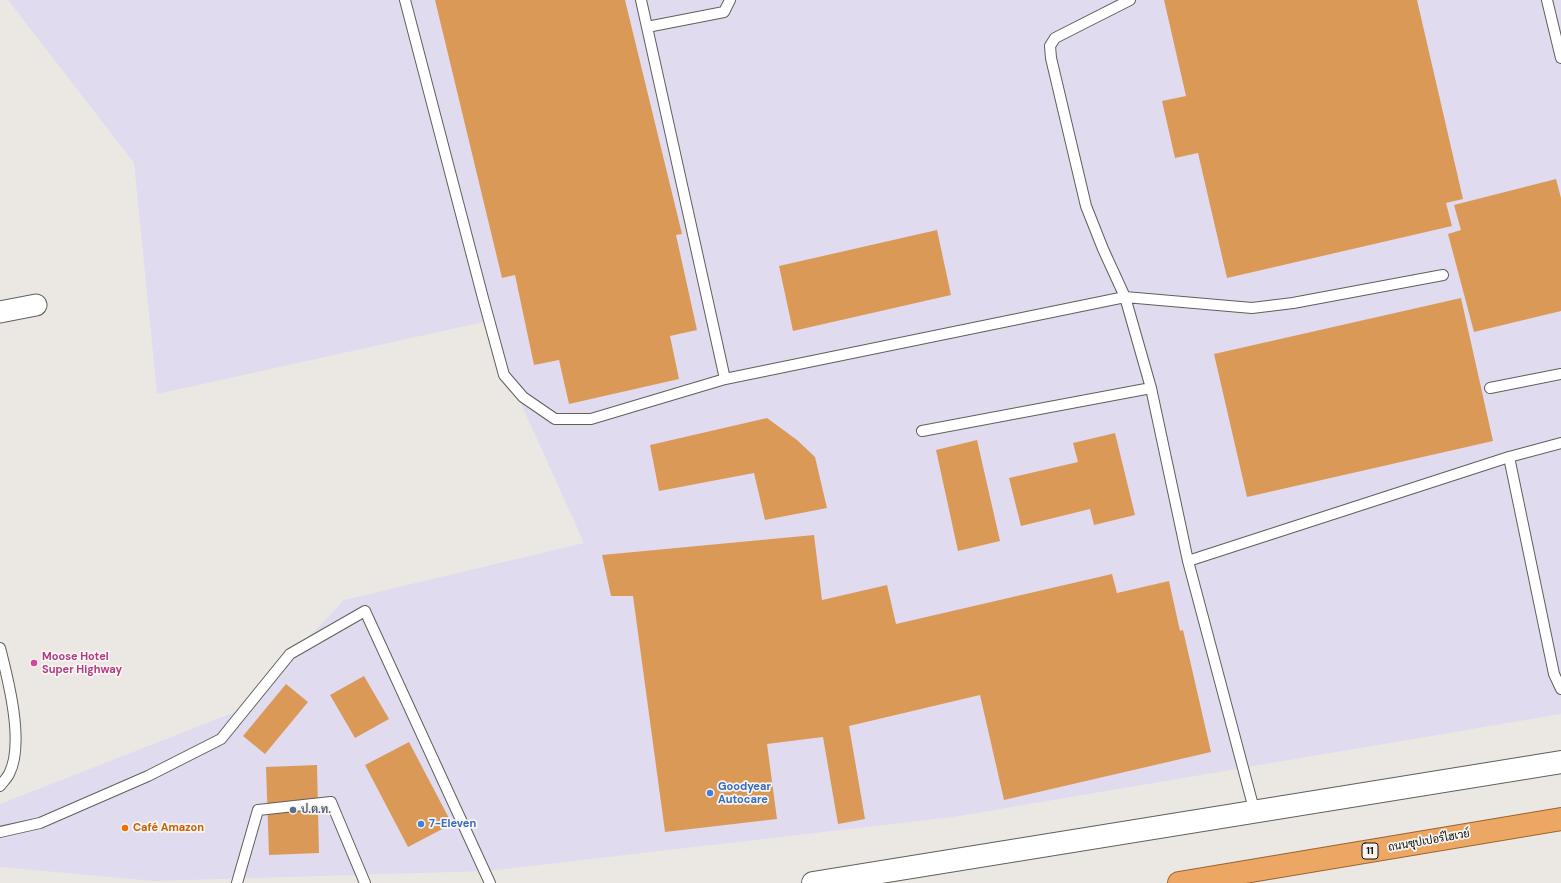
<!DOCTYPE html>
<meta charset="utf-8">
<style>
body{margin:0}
canvas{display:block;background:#ebe8e3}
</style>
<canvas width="1561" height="883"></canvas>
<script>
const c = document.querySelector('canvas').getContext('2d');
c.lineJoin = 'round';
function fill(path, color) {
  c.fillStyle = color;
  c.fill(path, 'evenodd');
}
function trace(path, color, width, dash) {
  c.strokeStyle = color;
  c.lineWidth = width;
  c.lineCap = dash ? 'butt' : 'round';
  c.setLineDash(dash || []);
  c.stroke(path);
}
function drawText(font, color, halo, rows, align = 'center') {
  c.font = font + ' "DM Sans",Sarabun,sans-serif';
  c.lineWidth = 3.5;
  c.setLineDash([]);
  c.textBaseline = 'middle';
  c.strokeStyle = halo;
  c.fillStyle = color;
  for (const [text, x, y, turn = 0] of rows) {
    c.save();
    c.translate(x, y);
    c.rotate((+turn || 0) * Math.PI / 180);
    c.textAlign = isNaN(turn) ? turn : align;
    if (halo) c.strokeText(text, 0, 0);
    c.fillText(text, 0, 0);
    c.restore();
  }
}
fill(new Path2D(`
 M8,0H1561V714L953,817L488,871L154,881L0,867V804L240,710L344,600L584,543L484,322L157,394L134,163Z`), '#e1dbf0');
fill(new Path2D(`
 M435,0H625L682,234L676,235L697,330L670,336L679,379L569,404L559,360L534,365L515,275L502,278Z
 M1164,0H1417L1463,199L1446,203L1452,226L1227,278L1198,153L1175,158L1162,101L1186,96Z
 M1556,179L1561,198V311L1474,332L1448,234L1461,230L1454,205Z
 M937,230L951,295L793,331L779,266Z
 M1461,298L1493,441L1247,497L1214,354Z
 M767,418L797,440L815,457L827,508L765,520L754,473L659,491L650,445Z
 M1115,433L1135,515L1094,525L1090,509L1021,526L1009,478L1078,462L1073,443Z
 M977,440L1000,541L958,551L936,450Z
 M814,535L822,600L887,585L896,624L1112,574L1117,593L1169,581L1180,631L1183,630L1211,752L1004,800L980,695L849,726L865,819L838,824L823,737L767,744L777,819L665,832L633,596H611L602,555Z
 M364,676L389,719L355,738L330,695Z
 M286,684L308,702L265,754L243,736Z
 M409,742L452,824L408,847L365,765Z
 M317,765L319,853L269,855L266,767Z`), '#db9958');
const service = new Path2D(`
 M405,0L483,298L504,375L523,397L555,419H591L725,379
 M641,0L725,379L1125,297L1151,388L1188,561L1255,813
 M1130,0L1055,38L1050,46L1051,58L1086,206L1103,249L1125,297L1252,308L1293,303L1443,275
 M1547,0L1561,58
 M647,27L724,12L730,0
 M1490,388L1561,374
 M922,431L1151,388
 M1509,457L1554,674L1561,689
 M1188,561L1509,457L1561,443
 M0,648C8,679 25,744 9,774C7,778 3,782 0,786
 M0,832L40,823L148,776L221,739L290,654L365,611L490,883
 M237,883L258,810L331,802L365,883`);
const minor = new Path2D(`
 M0,312L36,305`);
const secondary = new Path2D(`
 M813,883L1561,762`);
const trunk = new Path2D(`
 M1179,883L1561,819`);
trace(service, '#615f5a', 12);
trace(minor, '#615f5a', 23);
trace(secondary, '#615f5a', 24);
trace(trunk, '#9c642d', 24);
trace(service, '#fff', 10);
trace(minor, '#fff', 21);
trace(secondary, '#fff', 22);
trace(trunk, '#eca764', 22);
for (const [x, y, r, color] of [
 [34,663,4,"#d1479c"],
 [710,793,4,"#3f7fe0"],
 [293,810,4,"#5c6f8a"],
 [421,824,4,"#3f7fe0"],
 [125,828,4,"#e8710a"]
]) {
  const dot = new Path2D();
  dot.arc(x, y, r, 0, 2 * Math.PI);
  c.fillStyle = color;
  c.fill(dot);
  trace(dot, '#f8f5f1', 1.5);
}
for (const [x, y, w] of [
 [1370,851,16]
]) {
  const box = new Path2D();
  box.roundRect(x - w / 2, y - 8, w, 16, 3);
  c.fillStyle = '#f8f5f1';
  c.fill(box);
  trace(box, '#100f0d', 1);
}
drawText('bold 10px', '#100f0d', null, [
 ["11",1370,851]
]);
drawText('bold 11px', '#b23c85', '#f8f5f1', [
 ["Moose Hotel",42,657],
 ["Super Highway",42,670]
], 'left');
drawText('bold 11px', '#366cbe', '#f8f5f1', [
 ["Goodyear",718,787],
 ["Autocare",718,800],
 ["7-Eleven",429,824]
], 'left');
drawText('bold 11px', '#4e5e75', '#f8f5f1', [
 ["ป.ต.ท.",301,810]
], 'left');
drawText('bold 11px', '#c56008', '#f8f5f1', [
 ["Café Amazon",133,828]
], 'left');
drawText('11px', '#100f0d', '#f8f5f1', [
 ["ถนนซุปเปอร์ไฮเวย์",1429,841,-10]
]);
</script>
